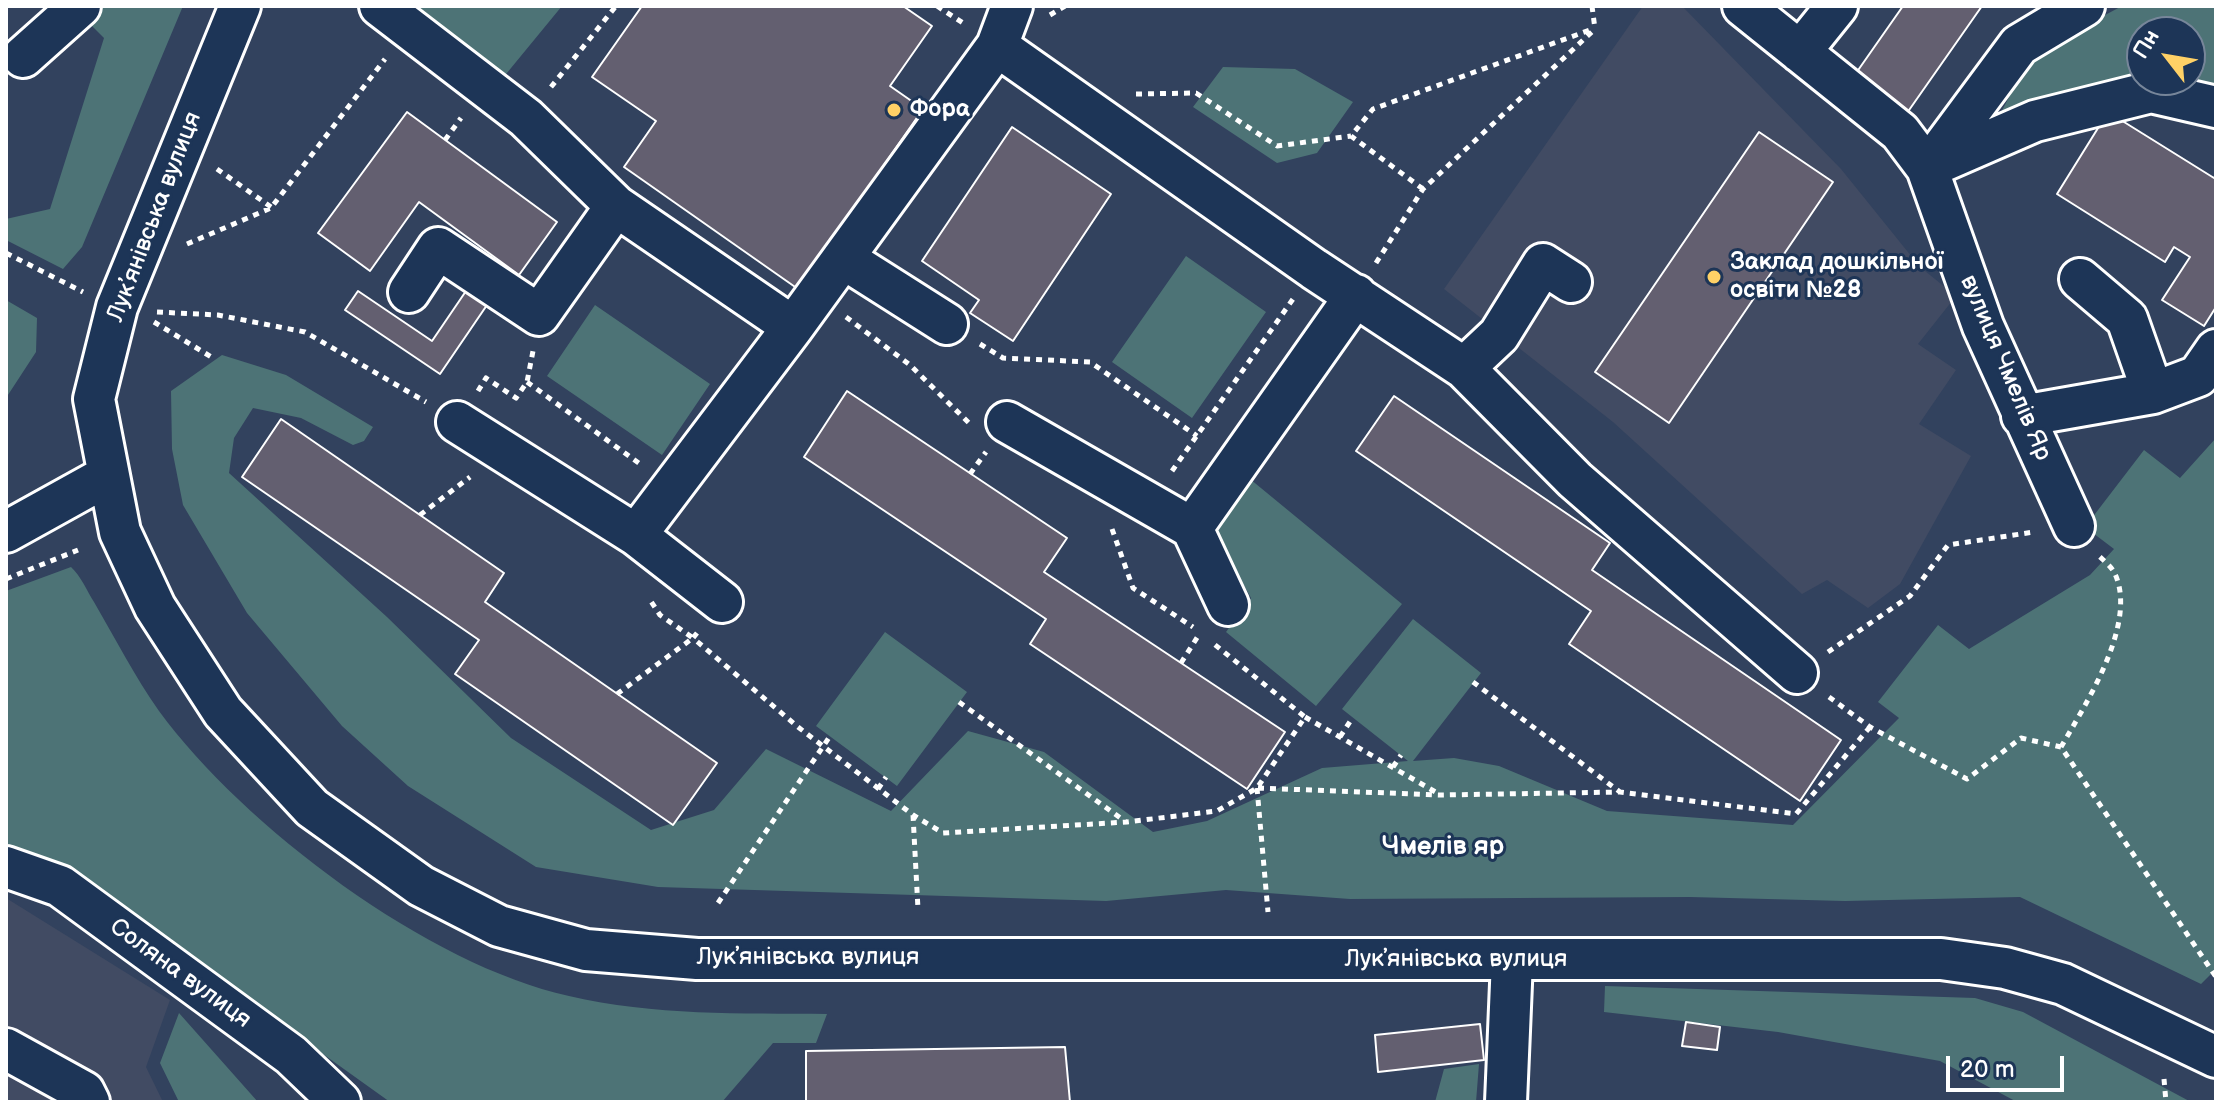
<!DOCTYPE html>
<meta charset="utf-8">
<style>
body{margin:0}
#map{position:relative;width:2222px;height:1108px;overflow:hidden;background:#32425e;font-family:"Balsamiq Sans",sans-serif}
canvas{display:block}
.frame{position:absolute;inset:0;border:8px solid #fff;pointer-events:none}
.north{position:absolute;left:2126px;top:16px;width:80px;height:80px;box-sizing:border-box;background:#1d3557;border:2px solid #77869a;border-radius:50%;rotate:301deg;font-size:22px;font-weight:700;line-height:32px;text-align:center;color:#fff}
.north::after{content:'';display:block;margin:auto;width:28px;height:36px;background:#ffd166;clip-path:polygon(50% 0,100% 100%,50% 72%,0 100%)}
.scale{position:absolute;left:1946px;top:1056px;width:118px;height:36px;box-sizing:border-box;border:4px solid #fff;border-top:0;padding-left:10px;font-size:24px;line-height:28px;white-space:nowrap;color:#fff;-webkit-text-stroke:6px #1d3557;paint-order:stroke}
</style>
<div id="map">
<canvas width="2222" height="1108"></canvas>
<div class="frame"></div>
<div class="north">Пн</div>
<div class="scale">20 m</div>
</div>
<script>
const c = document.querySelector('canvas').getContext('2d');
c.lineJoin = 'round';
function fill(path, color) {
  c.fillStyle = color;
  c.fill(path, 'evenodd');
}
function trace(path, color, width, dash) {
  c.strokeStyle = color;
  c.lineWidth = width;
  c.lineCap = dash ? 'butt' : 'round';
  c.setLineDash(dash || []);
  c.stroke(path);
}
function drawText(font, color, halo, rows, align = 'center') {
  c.font = font + ' "Balsamiq Sans",sans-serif';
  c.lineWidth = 6;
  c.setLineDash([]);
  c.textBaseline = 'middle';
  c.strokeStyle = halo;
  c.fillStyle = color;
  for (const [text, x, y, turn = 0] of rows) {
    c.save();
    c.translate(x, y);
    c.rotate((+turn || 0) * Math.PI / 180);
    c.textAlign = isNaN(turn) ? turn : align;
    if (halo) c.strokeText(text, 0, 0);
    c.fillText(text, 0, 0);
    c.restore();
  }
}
fill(new Path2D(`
 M1643,6H1682L1841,169L1920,267L1956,296L1918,344L1956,370L1919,424L1971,456L1900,584L1868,608L1827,580L1802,594L1613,422L1444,289Z
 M6,898L170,1000L146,1067L163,1102H6Z`), '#414b63');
fill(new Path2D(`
 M93,6H183L82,247L63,269L6,240V219L50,209L104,38L82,16Z
 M400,6H562L502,79Z
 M2122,6H2216V87L2190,80V32H2142V79L1999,116L2032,54Z
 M1223,67L1295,69L1353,102L1317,153L1277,163L1193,107Z
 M1186,256L1266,312L1192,418L1112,362Z
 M6,300L37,318L36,352L6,398Z
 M595,305L710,384L662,455L547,376Z
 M222,355L286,375L373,427L364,441L353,445L301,418L253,408L234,438L229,473L387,617L511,738L651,830L714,810L766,749L891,811L968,731L1044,752L1153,832L1207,821L1322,768L1408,761L1342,709L1413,619L1481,673L1413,761L1454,758L1499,766L1607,811L1793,825L1899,718L1878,702L1938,625L1969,649L2090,575L2114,549L2085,527L2144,450L2180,478L2216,438V969L2201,984L2020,897L1845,901L1690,897L1350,899L1226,890L1106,901L658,887L536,867L408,786L342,726L247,613L183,505L172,449L171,391Z
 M1250,479L1402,604L1316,706L1226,632L1251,598L1211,525Z
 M71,567C81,576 87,591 94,602C115,638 135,677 159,711C244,827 428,965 569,996C654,1016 741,1013 827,1014L816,1043H773L722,1102H390L200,966L6,850V591Z
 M885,632L967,692L897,786L816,726Z
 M1605,986L1975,998L2023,1012L2191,1102H2017L1940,1061L1778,1032L1604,1012Z
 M179,1013L258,1102H179L160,1063Z
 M1479,1064L1476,1102H1435L1444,1069Z`), '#4d7376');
const building = new Path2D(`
 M642,6H903L932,26L890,86L923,109L798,289L624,167L656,121L592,77Z
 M1903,6H1982L1907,113L1854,76Z
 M407,112L557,222L519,275L419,202L370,271L318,233Z
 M2108,112L2214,178L2216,175V307L2204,326L2162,300L2190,257L2174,247L2165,262L2057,194Z
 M1012,127L1111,194L1013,341L970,313L979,300L922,261Z
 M1759,132L1833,182L1669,423L1595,372Z
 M358,291L432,341L466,291L487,305L440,374L345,310Z
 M847,391L1067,538L1044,572L1285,732L1247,789L1030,644L1046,619L804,457Z
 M1394,396L1610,543L1592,570L1841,740L1800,801L1569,644L1591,611L1356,451Z
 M281,419L504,573L485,602L717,763L673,825L455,674L479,640L242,477Z
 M1686,1022L1720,1027L1717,1050L1682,1046Z
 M1480,1024L1484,1060L1378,1072L1375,1035Z
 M1065,1047L1070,1102H806V1051Z`);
fill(building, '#635f70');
trace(building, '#fff', 2);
const minor = new Path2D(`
 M240,6L117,307L94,399L120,532L155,607L223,712L312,808L421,886L499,926L586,950L697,959H1941L2005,968L2063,984L2216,1057
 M380,6L526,118L616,206L793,327
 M1743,6L1900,132L1927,168L1983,326L2074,526
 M997,46L1314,269L1464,368L1575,480L1797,673
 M1800,52L1837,6
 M23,57L80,6
 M1930,165L2019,45L2084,6
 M1927,168L2035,121L2151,92L2216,107
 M843,258L947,324
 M2080,279L2127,319L2153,393
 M409,292L438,248L539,315L616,206
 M1464,368L1499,335L1543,264L1571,282
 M2022,416L2153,393L2198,376L2216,350
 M457,422L636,535L722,602
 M1007,422L1192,528L1228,605
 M1192,528L1356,295
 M6,532L107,476
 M636,535L793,327L997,46L1012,6
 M6,867L60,886L291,1055L340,1102
 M6,1049L84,1092L89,1102
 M1506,1102L1512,960`);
trace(minor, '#fff', 46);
trace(new Path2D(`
 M937,6L963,23
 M1592,6L1595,29
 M1050,15L1065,6
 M551,87L616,6
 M1136,94L1196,93L1277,146L1351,136
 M445,140L461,118
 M217,169L271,207
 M1423,189L1351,136L1373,109L1590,30
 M187,244L271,208L385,59
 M6,253L83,292
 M1376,263L1423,189L1595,29
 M157,312L218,315L305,332L426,402
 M846,317L910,365L969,423
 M154,322L213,358
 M980,344L1003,358L1090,362L1197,436
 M527,382L640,464
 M478,391L486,378L516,398L527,382L533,351
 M1172,471L1293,299
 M970,474L986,452
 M420,515L470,477
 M1112,529L1133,588L1193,627
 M6,579L78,550
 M697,633L693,638L798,727L913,815L943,833L1127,822L1217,811L1257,788L1305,717L1214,644
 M1828,652L1910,596L1948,545L2034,532
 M1181,663L1200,633
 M1473,682L1620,792
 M617,694L693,638L660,615L650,600
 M1829,697L1870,727L1967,779L2021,738L2061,747L2216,977
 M959,702L1126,822
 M1305,717L1439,794
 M1340,737L1353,717
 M2061,747C2085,705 2138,624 2115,574C2112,567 2103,560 2098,555
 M1393,767L1401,755
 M1257,788L1268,912
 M1258,788L1440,795L1620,792L1796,814L1870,727
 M878,789L886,777
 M913,815L918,909
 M718,903L830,736
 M2164,1079L2166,1102`), '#fff', 5, [6, 6]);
trace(minor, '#1d3557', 40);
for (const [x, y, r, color] of [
 [894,110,8,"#ffd166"],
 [1714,277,8,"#ffd166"]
]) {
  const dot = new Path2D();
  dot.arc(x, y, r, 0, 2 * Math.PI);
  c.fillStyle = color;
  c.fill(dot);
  trace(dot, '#1d3557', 3);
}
drawText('bold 24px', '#fff', '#1d3557', [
 ["Фора",910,110],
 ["Заклад дошкільної",1730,263],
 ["освіти №28",1730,291]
], 'left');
drawText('24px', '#fff', '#1d3557', [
 ["Лукʼянівська вулиця",155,217,-69],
 ["вулиця Чмелів Яр",2005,368,67],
 ["Лукʼянівська вулиця",808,958],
 ["Лукʼянівська вулиця",1456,960],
 ["Соляна вулиця",180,974,36]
]);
drawText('bold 26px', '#fff', '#1d3557', [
 ["Чмелів яр",1443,847]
]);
</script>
